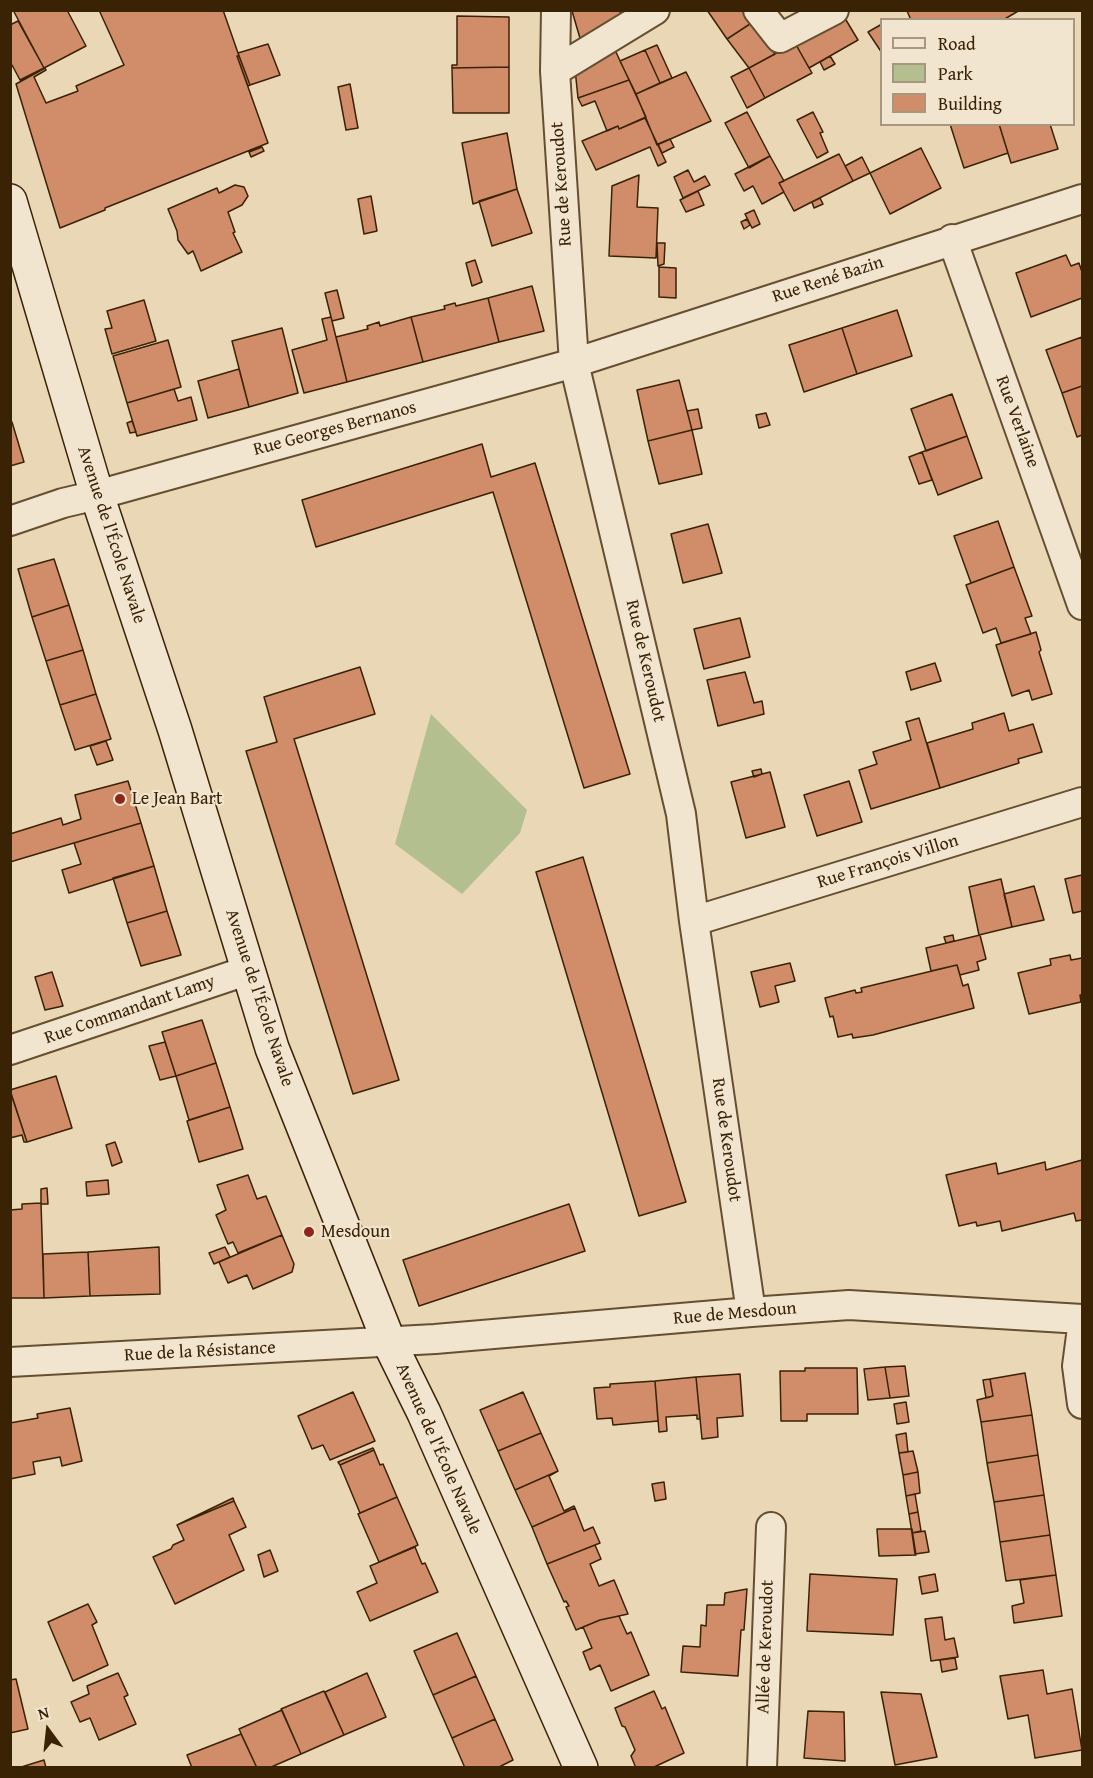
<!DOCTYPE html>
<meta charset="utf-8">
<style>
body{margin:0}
#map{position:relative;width:1093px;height:1778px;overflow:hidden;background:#ead7b6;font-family:"Gentium Book Plus",serif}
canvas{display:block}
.frame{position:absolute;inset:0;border:12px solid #3a2205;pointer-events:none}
.legend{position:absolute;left:880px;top:18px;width:195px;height:108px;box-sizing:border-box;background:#f1e5d0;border:2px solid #a8977f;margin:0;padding:8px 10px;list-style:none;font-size:18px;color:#3a2205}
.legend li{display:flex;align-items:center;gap:12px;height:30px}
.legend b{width:30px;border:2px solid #a8977f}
.north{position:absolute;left:18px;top:1700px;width:60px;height:60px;-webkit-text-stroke:4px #f1e5d0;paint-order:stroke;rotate:345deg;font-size:16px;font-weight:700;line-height:24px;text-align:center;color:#3a2205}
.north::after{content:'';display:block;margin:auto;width:21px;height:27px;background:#3a2205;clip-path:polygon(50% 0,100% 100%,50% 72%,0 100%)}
</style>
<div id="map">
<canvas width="1093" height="1778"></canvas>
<div class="frame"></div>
<ul class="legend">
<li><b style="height:8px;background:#f1e5d0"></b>Road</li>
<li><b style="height:16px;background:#b4bf90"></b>Park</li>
<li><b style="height:16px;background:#d18d6a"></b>Building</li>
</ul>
<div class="north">N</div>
</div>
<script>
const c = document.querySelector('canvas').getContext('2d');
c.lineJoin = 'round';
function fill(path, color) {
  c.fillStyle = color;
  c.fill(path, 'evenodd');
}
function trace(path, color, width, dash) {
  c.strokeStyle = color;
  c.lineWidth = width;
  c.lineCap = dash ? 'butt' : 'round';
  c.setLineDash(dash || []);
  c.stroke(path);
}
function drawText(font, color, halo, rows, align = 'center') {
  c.font = font + ' "Gentium Book Plus",serif';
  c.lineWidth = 4.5;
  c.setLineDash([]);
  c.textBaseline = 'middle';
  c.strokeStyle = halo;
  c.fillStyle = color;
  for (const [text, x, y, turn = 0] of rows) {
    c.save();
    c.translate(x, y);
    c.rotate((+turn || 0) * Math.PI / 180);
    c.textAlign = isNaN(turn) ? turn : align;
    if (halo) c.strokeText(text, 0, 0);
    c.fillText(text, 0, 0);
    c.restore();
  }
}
fill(new Path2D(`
 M431,714L527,810L520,833L462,894L395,844Z`), '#b4bf90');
const building = new Path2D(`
 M13,10H67L86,46L44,68Z
 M99,10H223L238,53L239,56H237L268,143L105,208V210L60,228L16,84L45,68L46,70L34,77L46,103L78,91L76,86L124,65Z
 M619,10L623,17L582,45L572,11Z
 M707,10H745L753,22L727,39Z
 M908,10H1020L1003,20H911L907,11Z
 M843,15L858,40L809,68L795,43Z
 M457,16L509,17V67L452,68V65H457Z
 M18,21L44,68L20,80L12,65H10V25Z
 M753,22L775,54L749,68L727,39Z
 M882,24V53L868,32Z
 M795,43L812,73L765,98L749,68Z
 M268,44L280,75L250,85L238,53Z
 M657,45L672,78L660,83L645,50Z
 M615,50L629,80L578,98L575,69Z
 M645,50L660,83L636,94L620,61Z
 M237,56H239L250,85L248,86Z
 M830,56L835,64L824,70L820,62Z
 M509,67V113H453L452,68Z
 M749,68L765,98L747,108L731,77Z
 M686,72L711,121L657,145L636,94Z
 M629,80L646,117L619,129L618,126L607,131L595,101L582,106L578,98Z
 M350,84L358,128L346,130L338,87Z
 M747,112L770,156L749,168L725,123Z
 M813,112L823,132L820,133L828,152L817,158L797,120Z
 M645,118L666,162L658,166L650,147L596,170L582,141L618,126L619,129Z
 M950,124H999L1008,153L964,168Z
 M999,124H1050L1058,149L1011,163Z
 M507,133L517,189L473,204L462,143Z
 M670,139L674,147L662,153L658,144Z
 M262,147L264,151L251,157L249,152Z
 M921,148L941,188L890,214L870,173Z
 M839,154L853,181L794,211L779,183Z
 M770,156L784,181L779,183L784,192L762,204L753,186L744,191L735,174Z
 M862,157L870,173L853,181L845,166Z
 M688,170L694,182L705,176L710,185L683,198L674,177Z
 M639,175L637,207L658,208L656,258L609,256L612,186Z
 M235,185L244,187L248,196L242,205L228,212L235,232L233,233L242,252L201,271L193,251L188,254L178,240L177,231L168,209L217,188L219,193Z
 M517,189L532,233L492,246L479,201Z
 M698,191L704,205L686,212L680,200Z
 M371,196L377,231L364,234L358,199Z
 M820,198L823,204L814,208L812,202Z
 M754,210L760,224L752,228L745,214Z
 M747,219L750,225L744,229L741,222Z
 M657,243H665L664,264L658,266Z
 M1066,255L1071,266L1079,263L1082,272V298L1031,317L1016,273Z
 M475,260L482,282L472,286L466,263Z
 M659,267L676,268V298L659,297Z
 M532,286L544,331L499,342L488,298Z
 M337,290L344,318L332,321L325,293Z
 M488,298L499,342L423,362L411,317L445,309L444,306L455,303L456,306Z
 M144,300L156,341L112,354L105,329L112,328L107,311Z
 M897,310L912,356L857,374L842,328Z
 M331,317L347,382L304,393L292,350L327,340L322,319Z
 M411,317L423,362L347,382L336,337L368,329L367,326L379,322L380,326Z
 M282,328L298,393L249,407L232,341Z
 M842,328L857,374L804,392L789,345Z
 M1082,337V386L1062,393L1046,350Z
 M168,340L181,387L127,403L113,356Z
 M239,369L249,407L208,418L198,381Z
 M679,380L692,430L648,441L637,390Z
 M1082,386V435L1077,437L1062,393Z
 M174,389L178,401L191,397L197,420L137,436L127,403Z
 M952,394L967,436L926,451L911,409Z
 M698,409L702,428L692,430L687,411Z
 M766,413L770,425L759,428L756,415Z
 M132,421L136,432L130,433L127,423Z
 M10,422H12L24,462L10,466Z
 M692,430L702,474L659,484L648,441Z
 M967,436L982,478L938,495L922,452Z
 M482,444L491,477L535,463L630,774L584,788L493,492L316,547L302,500Z
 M922,452L932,480L919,484L909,457Z
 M998,521L1014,567L971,583L954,536Z
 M708,524L722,573L683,583L671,534Z
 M54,559L69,605L32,617L18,569Z
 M1014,567L1032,616L1025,618L1031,634L1001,643L996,628L983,633L966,585Z
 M69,605L83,650L46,661L32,617Z
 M740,618L750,657L704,669L694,629Z
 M1036,632L1041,650L1039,652L1052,694L1032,700L1029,690L1012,696L996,645Z
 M83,650L96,694L60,705L46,661Z
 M935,663L941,681L911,690L906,672Z
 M360,667L375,714L294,739L399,1080L353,1094L246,751L277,742L264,697Z
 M745,672L754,703L762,701L764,714L718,726L707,680Z
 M96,694L111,739L75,750L60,705Z
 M1004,713L1009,731L1033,724L1042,752L1018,759L1019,763L940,788L927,743L973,729L972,723Z
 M919,718L940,788L871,809L859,770L877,764L873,752L911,740L906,722Z
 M106,741L113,760L97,765L90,746Z
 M761,769L762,774L754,777L752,771Z
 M770,772L785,827L746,838L731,782Z
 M128,781L141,823L10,862V834L61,818L63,825L81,819L75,795Z
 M849,781L862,822L817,836L804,795Z
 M141,823L154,866L69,893L62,870L81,864L74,843Z
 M583,857L686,1202L639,1216L536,872Z
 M154,866L167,911L127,923L113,878Z
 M1082,875V911L1073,913L1065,879Z
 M1001,879L1012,927L979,935L969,887Z
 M1034,886L1044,920L1012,927L1004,894Z
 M167,911L181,955L141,966L127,923Z
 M953,935L954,941L946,943L944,937Z
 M980,935L986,959L977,962L979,970L960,975L957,965L931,971L926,948Z
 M1070,955L1071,960L1082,958V995H1080L1081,1002L1029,1014L1018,973L1051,965L1050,959Z
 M790,963L795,981L775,986L779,1002L760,1007L751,972Z
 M957,965L963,986L968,984L974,1008L873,1035L853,1038L852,1034L838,1037L833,1016L830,1017L825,998L855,990L856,993L862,992L861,988Z
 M52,972L63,1006L45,1010L35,977Z
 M202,1020L216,1063L176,1076L162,1032Z
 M165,1042L176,1076L160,1080L149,1046Z
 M216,1063L230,1107L189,1120L176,1076Z
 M56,1076L72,1128L27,1142L10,1090Z
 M10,1091L27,1142H24L22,1135L10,1138Z
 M230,1107L243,1149L199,1162L187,1121Z
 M115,1142L122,1162L112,1166L106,1145Z
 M1082,1160V1220L1076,1221L1074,1213L1002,1231L1000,1221L977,1226L976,1222L959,1226L946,1175L996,1163L998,1174L1045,1162L1046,1170Z
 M248,1175L257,1199L266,1196L282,1235L238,1253L233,1242L228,1244L216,1215L226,1210L217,1185Z
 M108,1180L109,1194L87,1196L86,1182Z
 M47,1188L48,1204H41V1189Z
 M41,1203L44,1298H10V1210L22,1209V1204Z
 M569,1204L585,1251L419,1306L403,1260Z
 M282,1235L294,1264L292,1272L253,1289L247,1275L228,1283L219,1262Z
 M159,1247L160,1294L90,1296L88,1252Z
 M225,1247L230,1257L214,1264L209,1253Z
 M88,1252L90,1296L44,1298L43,1254Z
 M905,1366L909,1396L890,1398L885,1367Z
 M885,1367L890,1398L868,1400L864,1369Z
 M805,1368H857L858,1414H807V1421H781L780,1371H805Z
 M1025,1373L1032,1415L981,1422L977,1400L993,1396L990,1379Z
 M740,1374L743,1416L717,1418L718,1437L702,1439L696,1377Z
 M696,1377L700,1419H697V1415L666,1417L667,1431L659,1432L655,1381Z
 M990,1379L993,1396L986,1398L983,1380Z
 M655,1381L658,1421L613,1425L612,1418L597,1419L594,1388L610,1387V1384Z
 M353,1392L375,1441L330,1460L323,1445L312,1449L298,1416Z
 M523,1392L541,1433L498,1451L480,1410Z
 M906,1402L909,1422L897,1424L894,1404Z
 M70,1408L82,1461L62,1466L60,1457L33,1462L35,1474L10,1479V1423L38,1418L37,1414Z
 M1032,1415L1038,1455L987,1463L981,1422Z
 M541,1433L558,1471L515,1490L498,1451Z
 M906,1433L908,1452L899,1453L896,1435Z
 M373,1448L374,1450L340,1465L338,1462Z
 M374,1450L380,1465L383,1464L397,1497L360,1513L340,1465Z
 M913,1451L918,1472L903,1475L899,1453Z
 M1038,1455L1044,1495L994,1502L987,1463Z
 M558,1471L549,1476L564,1511L574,1506L575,1508L532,1527L515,1490Z
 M918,1472L920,1493L906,1496L903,1475Z
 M664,1482L666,1499L655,1501L652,1484Z
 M915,1494L918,1512L909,1514L906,1496Z
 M1044,1495L1050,1535L1000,1542L994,1502Z
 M397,1497L418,1545L379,1562L358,1514Z
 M233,1498L234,1501L177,1525Z
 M234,1501L246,1527L229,1535L244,1570L175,1604L153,1557L171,1549L173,1545L184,1540L177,1525Z
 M575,1508L584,1531L593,1527L600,1543L547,1564L532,1527Z
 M918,1512L921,1531L912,1533L909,1514Z
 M877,1529H912L916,1555L879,1556Z
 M925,1531L929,1552L915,1554L912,1533Z
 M1050,1535L1056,1575L1006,1581L1000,1542Z
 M595,1545L601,1559L590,1564L599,1586L614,1580L628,1614L600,1620L576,1630L566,1607L569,1606L566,1601L564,1602L547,1564Z
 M415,1547L422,1564L425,1563L438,1592L370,1621L357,1592L377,1583L370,1566Z
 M270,1550L278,1571L264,1577L258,1555Z
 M810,1574L897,1579L893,1635L807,1631Z
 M935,1574L938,1591L922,1594L919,1577Z
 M1056,1575L1062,1616L1014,1623L1012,1606L1024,1603L1020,1580Z
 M747,1589L744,1630H741L738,1676L681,1672L683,1646L700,1647L701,1625L706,1626L707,1605H724L725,1593Z
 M88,1604L97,1622L92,1625L108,1665L73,1681L48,1622Z
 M619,1616L627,1634L631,1632L649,1675L611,1691L600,1665L590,1670L583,1652L592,1648L583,1627L600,1620Z
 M942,1617L945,1640L954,1638L958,1657L931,1661L925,1619Z
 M457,1633L476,1676L433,1695L414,1651Z
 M955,1658L957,1669L942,1672L940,1660Z
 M1043,1670L1047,1694L1072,1689L1082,1750L1035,1758L1028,1715L1008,1719L1000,1676Z
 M118,1673L128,1695L124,1697L136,1724L99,1740L90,1718L80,1722L71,1702L89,1694L87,1686Z
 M367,1673L386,1717L344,1735L325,1692Z
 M476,1676L495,1719L452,1738L433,1695Z
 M16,1679L28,1729L10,1733V1680Z
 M324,1691L344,1735L301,1754L281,1709Z
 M654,1691L662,1709L665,1707L684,1753L652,1768H636L631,1756L635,1750L625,1727L622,1726L615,1708Z
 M881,1692L921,1694L937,1757L895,1765Z
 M282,1710L301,1754L269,1768H257L239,1729Z
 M808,1711L844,1712L845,1761L804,1758Z
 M495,1719L513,1760L497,1768H465L452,1738Z
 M241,1734L257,1768H192L187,1755Z
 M44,1760L46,1768H18Z`);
fill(building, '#d18d6a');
trace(building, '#3a2205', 1.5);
const street = new Path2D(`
 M556,10L555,71L574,363L681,814L694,921L751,1312
 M758,10L780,38L834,10
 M555,71L655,10
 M952,239L1082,605
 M10,521L63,503L97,495L574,363L1082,199
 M694,921L1082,802
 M10,1050L249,970
 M1082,1328L1077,1366L1082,1404
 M10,1362L435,1339L751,1312L849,1305L1082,1319
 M762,1768L771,1527`);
const secondary = new Path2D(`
 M10,201L97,495L175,730L272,1048L389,1342L424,1413L581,1768`);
trace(street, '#664f31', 32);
trace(secondary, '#3a2205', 36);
trace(street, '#f1e5d0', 28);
trace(secondary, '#f1e5d0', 33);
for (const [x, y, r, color] of [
 [120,799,6,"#8f2418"],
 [309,1232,6,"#8f2418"]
]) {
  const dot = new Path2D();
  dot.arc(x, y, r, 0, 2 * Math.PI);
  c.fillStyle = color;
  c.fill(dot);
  trace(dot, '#f1e5d0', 2);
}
drawText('18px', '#3a2205', '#f1e5d0', [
 ["Rue de Keroudot",562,184,-94],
 ["Rue René Bazin",828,280,-18],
 ["Rue Verlaine",1017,422,70],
 ["Rue Georges Bernanos",335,429,-15],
 ["Avenue de l'École Navale",111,535,72],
 ["Rue de Keroudot",645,661,77],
 ["Rue François Villon",888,862,-17],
 ["Avenue de l'École Navale",259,998,72],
 ["Rue Commandant Lamy",130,1010,-19],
 ["Rue de Keroudot",726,1140,82],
 ["Rue de Mesdoun",735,1314,-5],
 ["Rue de la Résistance",200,1352,-3],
 ["Avenue de l'École Navale",438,1449,66],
 ["Allée de Keroudot",766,1647,-88]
]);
drawText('18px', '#3a2205', '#f1e5d0', [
 ["Le Jean Bart",132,799],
 ["Mesdoun",321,1232]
], 'left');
</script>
